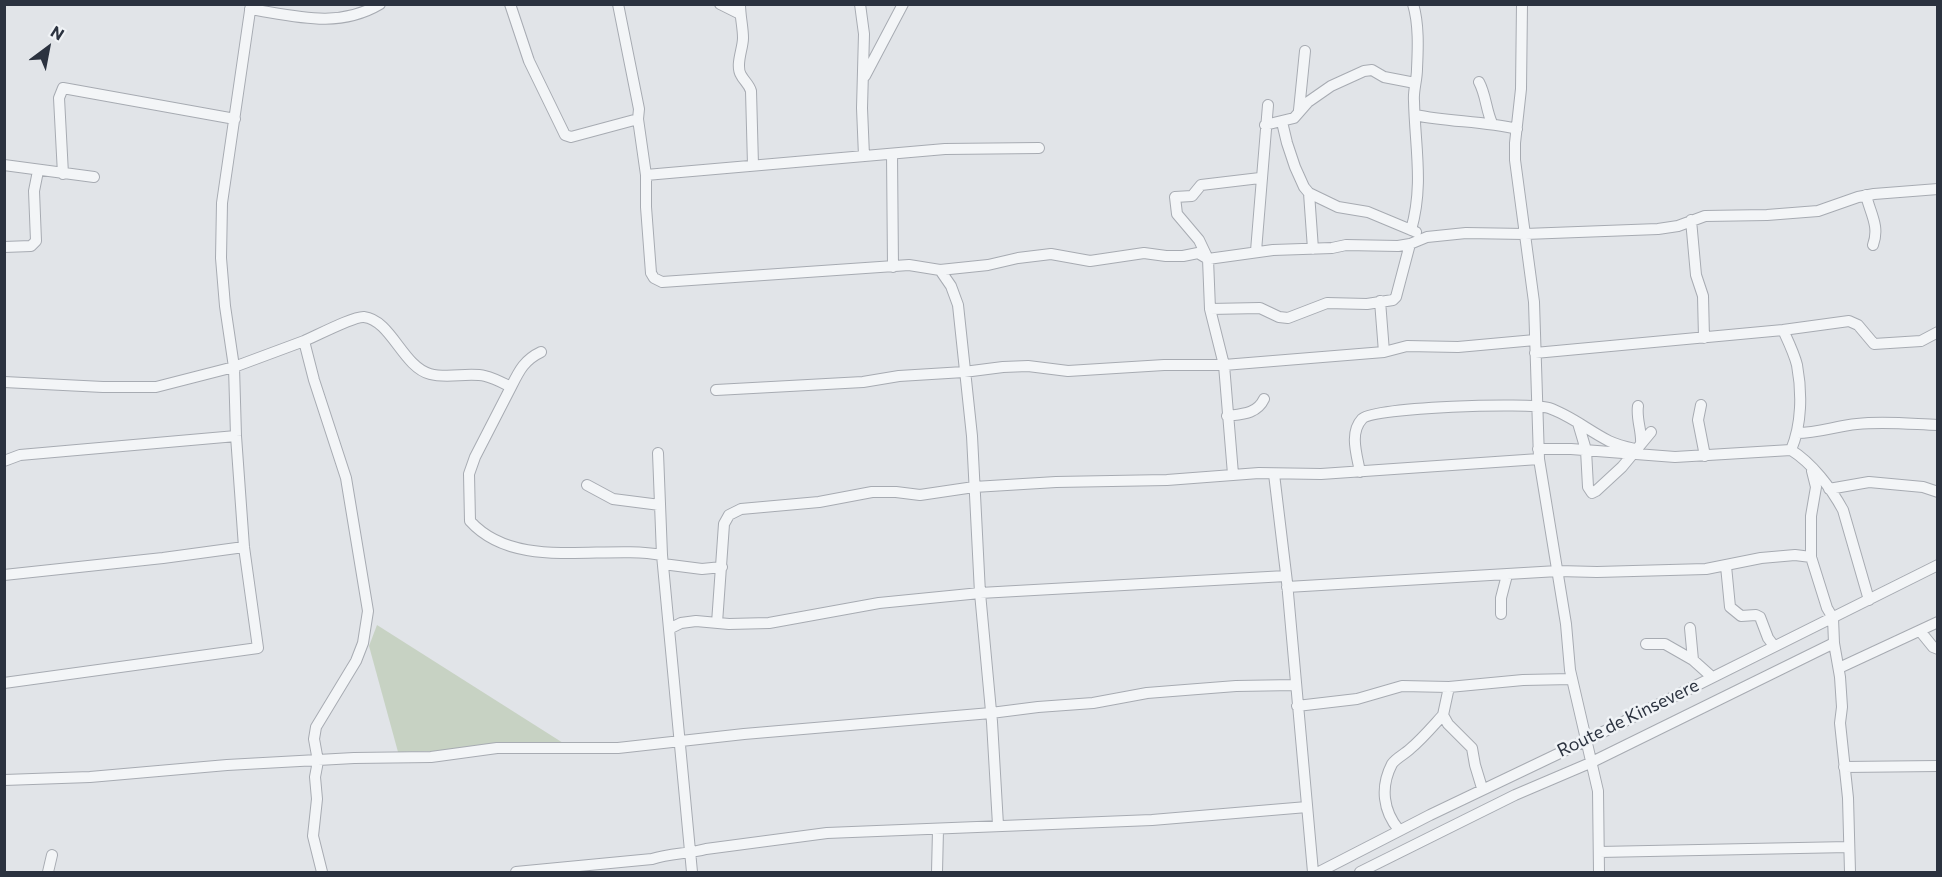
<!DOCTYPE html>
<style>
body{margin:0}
#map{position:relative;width:1942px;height:877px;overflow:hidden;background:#e1e4e8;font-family:Commissioner,sans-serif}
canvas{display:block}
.frame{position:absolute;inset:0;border:6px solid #2b323f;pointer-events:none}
.north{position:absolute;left:18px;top:18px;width:60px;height:60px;-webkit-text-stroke:4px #f0f3f6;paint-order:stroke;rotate:32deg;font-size:16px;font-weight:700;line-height:24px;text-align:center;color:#2b323f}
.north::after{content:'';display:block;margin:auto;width:21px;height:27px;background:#2b323f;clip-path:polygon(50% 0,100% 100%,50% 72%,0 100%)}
</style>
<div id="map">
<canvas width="1942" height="877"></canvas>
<div class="frame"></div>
<div class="north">N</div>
</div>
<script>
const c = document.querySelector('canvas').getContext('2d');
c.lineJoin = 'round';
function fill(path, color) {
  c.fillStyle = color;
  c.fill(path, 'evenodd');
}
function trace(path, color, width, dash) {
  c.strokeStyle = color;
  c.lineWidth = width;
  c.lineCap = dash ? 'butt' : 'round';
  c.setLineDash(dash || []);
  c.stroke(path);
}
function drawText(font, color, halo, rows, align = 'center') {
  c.font = font + ' Commissioner,sans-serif';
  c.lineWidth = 5;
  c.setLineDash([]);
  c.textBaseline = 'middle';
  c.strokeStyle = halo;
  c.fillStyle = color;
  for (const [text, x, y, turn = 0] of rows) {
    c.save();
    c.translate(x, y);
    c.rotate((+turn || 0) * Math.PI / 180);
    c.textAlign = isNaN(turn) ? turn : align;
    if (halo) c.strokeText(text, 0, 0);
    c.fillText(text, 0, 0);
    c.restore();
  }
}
fill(new Path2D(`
 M377,625L571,748L398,752L369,646Z`), '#c7d2c3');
const minor = new Path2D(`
 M510,4L529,61L565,135L571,137L638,119
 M618,4L639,109L638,119L646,175V207L651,273L654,278L662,282L909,265L940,270L951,286L958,305L972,436L980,593L992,722L998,825
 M720,4L740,14
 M740,4C740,16 743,27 743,38C743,49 735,65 741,75C744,81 749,84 751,91L753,165
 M860,4L864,34L862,108L864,156
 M1522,4L1521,89L1515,143V160L1534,302L1539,459L1566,624L1570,670L1598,791L1599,872
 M250,9C295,16 338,29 380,4
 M865,76L903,4
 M1479,82C1486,95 1486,110 1492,123
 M1299,110L1305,51
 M1415,115C1449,122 1484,121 1517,129
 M1282,122L1287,143L1295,167L1304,187L1309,193L1338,207L1368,212L1416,232
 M1265,125L1294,118L1308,102L1331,86L1364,71L1372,70L1384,77L1415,83
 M892,154L893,267
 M4,165L94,177
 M63,174L59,98L63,88L235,119
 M646,175L945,149L1039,148
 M1309,193L1313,249
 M1866,195C1870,213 1880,226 1873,245
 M1691,220L1696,275L1703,296L1704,338
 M1411,230C1424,185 1415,147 1414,101C1413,91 1417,80 1417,69C1418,48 1419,24 1413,4
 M4,247L31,246L36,241L34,191L38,171
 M1256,251L1268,105
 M940,270L988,265L1018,258L1051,254L1090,261L1144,253L1166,256H1183L1198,253L1208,259L1273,250L1332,248L1346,245L1398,246L1410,244L1427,237L1466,233L1525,234L1658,229L1678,226L1705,216L1767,215L1818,211L1858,197L1874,194L1938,189
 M1210,309L1260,308L1279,317L1288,318L1327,303L1367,304L1393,300L1396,297L1410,244
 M1783,330C1788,341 1794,353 1797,365C1802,392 1802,424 1791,450
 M1384,352L1407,346L1458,347L1535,340
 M1535,353L1783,330L1849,321L1858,325L1874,344L1921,341L1938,332
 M4,382L103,387H156L234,367L304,341
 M511,387C519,371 524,360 541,352
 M716,390L863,382L899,376L964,372L1003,367L1028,366L1068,371L1164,365H1224L1384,352L1380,301
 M1701,405L1698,420L1705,456
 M1638,406C1636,419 1642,431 1641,444
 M1227,416C1242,414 1257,414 1264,399
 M1578,423L1586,450L1588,487L1592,493L1596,491L1622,467L1651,432
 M1797,433C1818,433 1836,426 1857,424C1884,421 1911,424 1938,425
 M1538,449H1571L1675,457L1791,450C1812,463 1831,488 1843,510L1869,600
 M658,453L662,555L692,872
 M4,461L20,455L236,436
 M1812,471L1816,487L1811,516V557L1827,608L1833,618L1834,643L1840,677L1842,707L1840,723L1848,798L1850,872
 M1360,472C1357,455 1349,433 1362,419C1373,407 1529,402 1549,408C1570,415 1589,431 1609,441C1617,445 1626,447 1635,449
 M1233,474L1224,365L1210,309L1208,259L1199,240L1177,214L1175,197L1192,196L1201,185L1260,178
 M1274,474L1287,582L1313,872
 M587,485L613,499L660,505
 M1829,489L1869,482L1923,487L1938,492
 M663,564L702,569L722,567
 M1726,566L1730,607L1741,616L1756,615L1760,617L1768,638L1774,646
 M4,575L163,558L244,547
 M1287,587L1558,571L1597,572L1706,569L1761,558L1795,555L1811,557
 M1501,614V598L1507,575
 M717,623L724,524L729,515L741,509L819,502L872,492H896L920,495L974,487L1056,482L1167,480L1259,473L1321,474L1539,459
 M1690,628L1693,660
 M669,629L681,623L696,621L729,624L769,623L879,603L980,593L1286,576
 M1920,631L1933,647L1938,649
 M1646,644H1665L1693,660L1712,677
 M1839,668L1938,622
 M4,683L258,648L244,547L236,436L234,367L225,306L221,258L222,203L251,4
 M1449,687L1443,715L1448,724L1472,748L1475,765L1482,788H1486
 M1297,706L1357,699L1402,686L1449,687L1523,680L1572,679
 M1844,767L1938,766
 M4,780L90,777L227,765L354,758L431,757L497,748H618L744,734L991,713L1038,707L1093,703L1147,693L1185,690L1236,686L1295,685
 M1399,830C1383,811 1380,787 1392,764C1396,758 1405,754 1410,749C1422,739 1432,727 1443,715
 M1599,852L1849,847
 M48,872L52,855
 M322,872L313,836L317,799L315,777L318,761L314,739L316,727L356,661L363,643L368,611L346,478L314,380L304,341C316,336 354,316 364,317C391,320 403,367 430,374C448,379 468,372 485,376C494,378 503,383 511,387L475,457L469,474L470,521C516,572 602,544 662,555
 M516,872L652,859C670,853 688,854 706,849L827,833L1152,820L1307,807
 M937,872L938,830
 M1319,872L1430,815L1587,740L1938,565
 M1360,872L1515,795L1590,763L1834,643`);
trace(minor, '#a7abb2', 12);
trace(minor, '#f3f5f7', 10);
drawText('18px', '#2b323f', '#f0f3f6', [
 ["Route de Kinsevere",1628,718,-26]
]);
</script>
